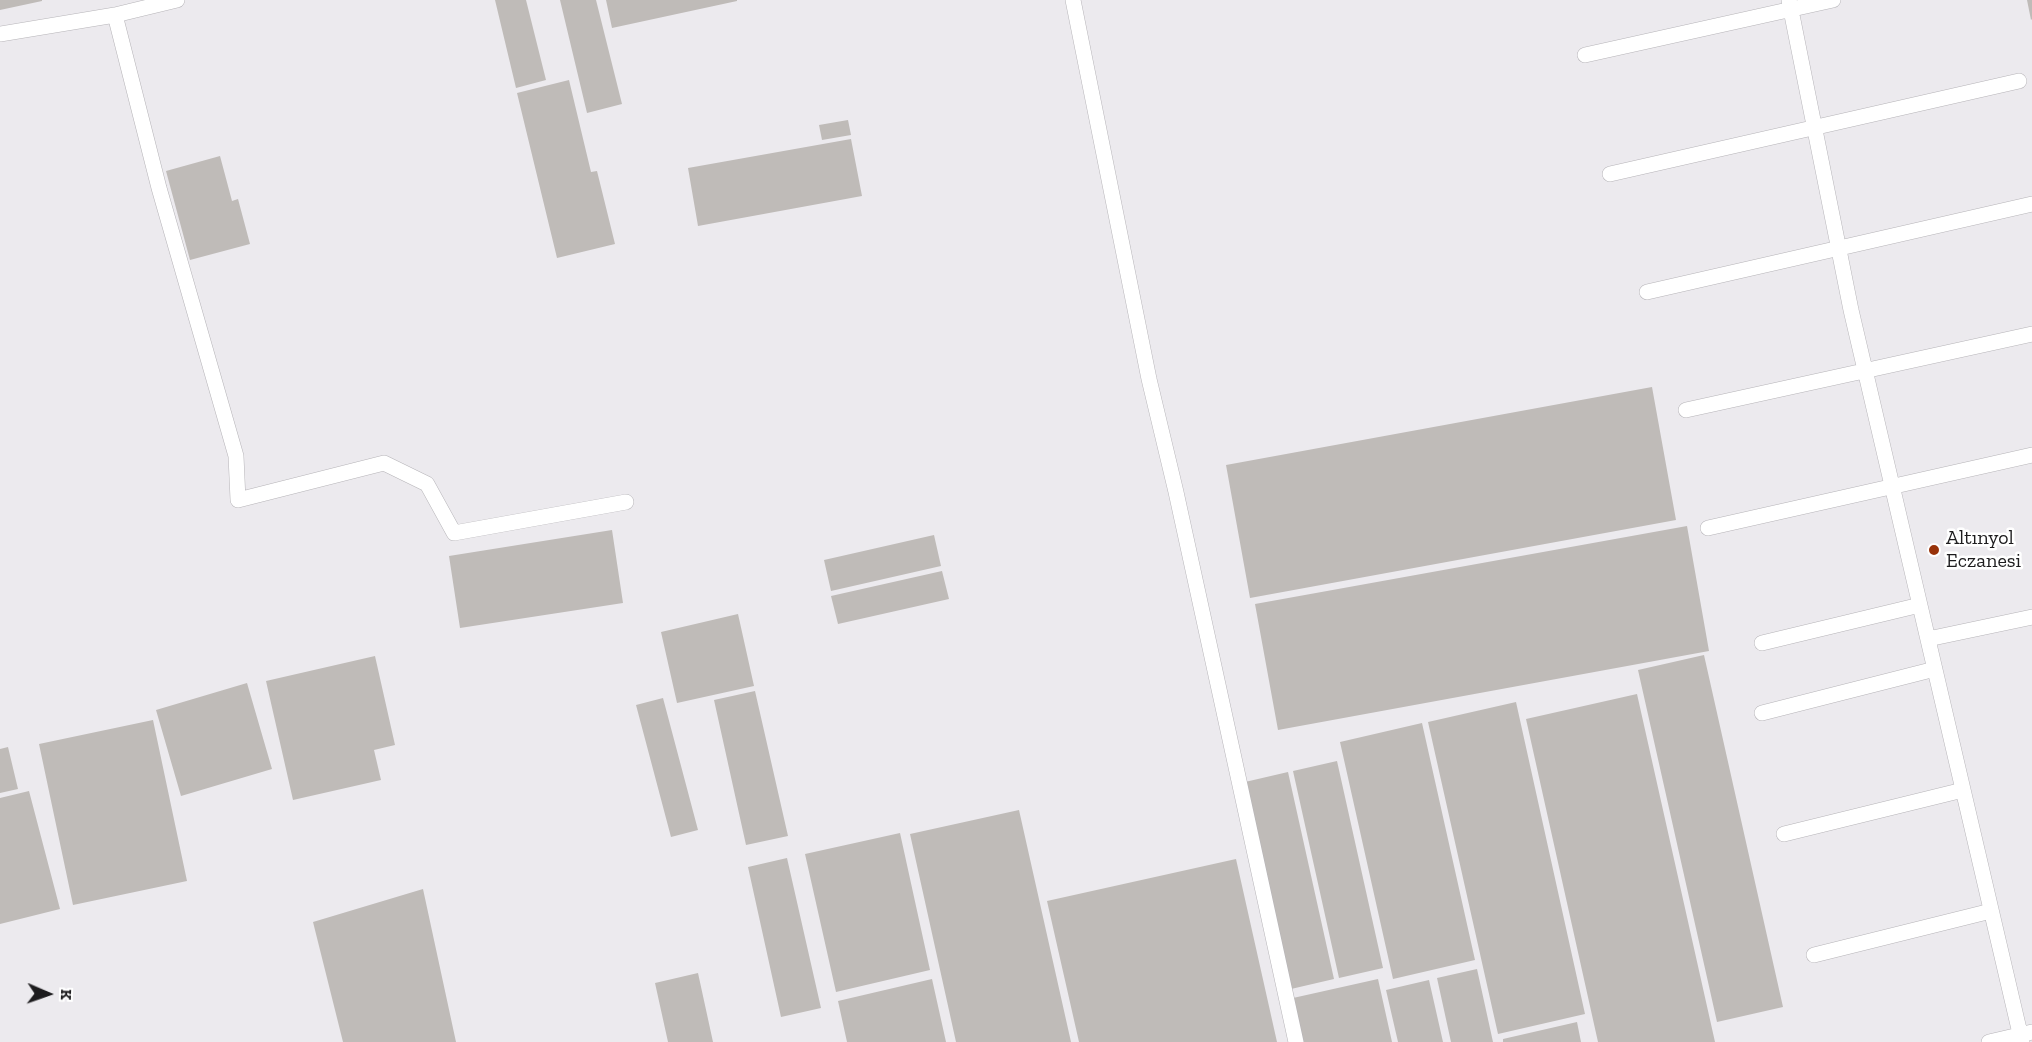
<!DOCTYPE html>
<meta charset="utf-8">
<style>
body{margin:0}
#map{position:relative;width:2032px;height:1042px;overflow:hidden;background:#eceaee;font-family:"Zilla Slab",serif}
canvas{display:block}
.north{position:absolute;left:18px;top:964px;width:60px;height:60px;-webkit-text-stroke:4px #fff;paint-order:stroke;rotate:92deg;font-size:16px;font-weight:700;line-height:24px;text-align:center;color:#1d1c1e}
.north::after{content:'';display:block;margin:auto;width:21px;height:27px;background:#1d1c1e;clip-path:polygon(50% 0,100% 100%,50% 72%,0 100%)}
</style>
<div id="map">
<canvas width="2032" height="1042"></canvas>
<div class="north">K</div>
</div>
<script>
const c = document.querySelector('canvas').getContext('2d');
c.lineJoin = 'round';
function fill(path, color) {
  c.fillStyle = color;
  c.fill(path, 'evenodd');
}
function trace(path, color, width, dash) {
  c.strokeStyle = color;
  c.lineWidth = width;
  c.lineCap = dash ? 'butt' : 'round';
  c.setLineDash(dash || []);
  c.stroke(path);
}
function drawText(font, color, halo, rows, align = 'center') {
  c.font = font + ' "Zilla Slab",serif';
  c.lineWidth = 5;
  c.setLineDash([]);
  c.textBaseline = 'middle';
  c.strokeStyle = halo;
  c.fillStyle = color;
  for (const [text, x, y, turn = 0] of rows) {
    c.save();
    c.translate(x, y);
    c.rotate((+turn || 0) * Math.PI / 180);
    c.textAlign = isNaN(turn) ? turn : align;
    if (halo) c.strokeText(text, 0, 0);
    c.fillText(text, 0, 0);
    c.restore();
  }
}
fill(new Path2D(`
 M0,0H42V1L0,10Z
 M495,0H526L546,80L516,88Z
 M560,0H596L622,104L587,113Z
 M606,0H737V1L612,28Z
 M2027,0H2032V19L2031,20Z
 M569,80L591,172L597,171L615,244L557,258L517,93Z
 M848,120L851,135L822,140L819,125Z
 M851,139L862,196L698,226L688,168Z
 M220,156L232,201L238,199L250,244L190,260L166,171Z
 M1652,387L1676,520L1250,598L1226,465Z
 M1687,526L1709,651L1278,730L1255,604Z
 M612,530L623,603L460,628L449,556Z
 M934,535L941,566L831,591L824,560Z
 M942,571L949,599L838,624L831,596Z
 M738,614L754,686L677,703L661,632Z
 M1704,655L1783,1007L1717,1022L1638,670Z
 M375,656L395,745L374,750L381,780L293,800L266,681Z
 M247,683L272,769L181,796L156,710Z
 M755,691L788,836L746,845L714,700Z
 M1637,694L1715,1042H1598L1526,719Z
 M663,698L698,830L671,837L636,705Z
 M1516,702L1585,1014L1498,1034L1428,722Z
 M153,720L187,881L73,905L39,744Z
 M1422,723L1475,960L1393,979L1340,742Z
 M8,747L18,789L0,793V749Z
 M1337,761L1383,968L1339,978L1293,771Z
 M1288,772L1334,979L1291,989L1245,782Z
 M29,791L60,909L0,924V798Z
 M1019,810L1071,1042H956L910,834Z
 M900,833L930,970L836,992L805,854Z
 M787,858L821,1008L781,1017L748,867Z
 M1236,859L1277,1042H1079L1047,901Z
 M423,889L456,1042H343L313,922Z
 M1477,969L1493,1042H1451L1437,978Z
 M698,973L713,1042H668L655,983Z
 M932,979L946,1042H847L838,1001Z
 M1378,979L1392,1042H1303L1293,998Z
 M1429,980L1443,1042H1398L1386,990Z
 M1577,1022L1581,1042H1503V1039Z`), '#bfbbb8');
const street = new Path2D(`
 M1073,0L1149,379L1176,492L1296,1042
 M1789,0L1851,310L2022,1042
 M115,15L159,188L236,456L238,500L384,463L427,484L454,533L626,502
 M0,34L115,15L177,0
 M1585,55L1833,0
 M1610,174L2019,81
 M1647,292L2032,204
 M1686,410L2032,334
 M1708,528L2032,455
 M1928,639L2032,617
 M1762,643L1920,605
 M1762,713L1935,669
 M1784,834L1963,790
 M1814,955L1991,911
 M1989,1042L2032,1032`);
trace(street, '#b6b4b8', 16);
trace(street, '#fff', 15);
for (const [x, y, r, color] of [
 [1934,550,6,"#983209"]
]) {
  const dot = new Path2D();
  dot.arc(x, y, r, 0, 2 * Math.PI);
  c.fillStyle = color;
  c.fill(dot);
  trace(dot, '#fff', 2);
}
drawText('20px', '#1d1c1e', '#fff', [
 ["Altınyol",1946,538],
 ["Eczanesi",1946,561]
], 'left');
</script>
